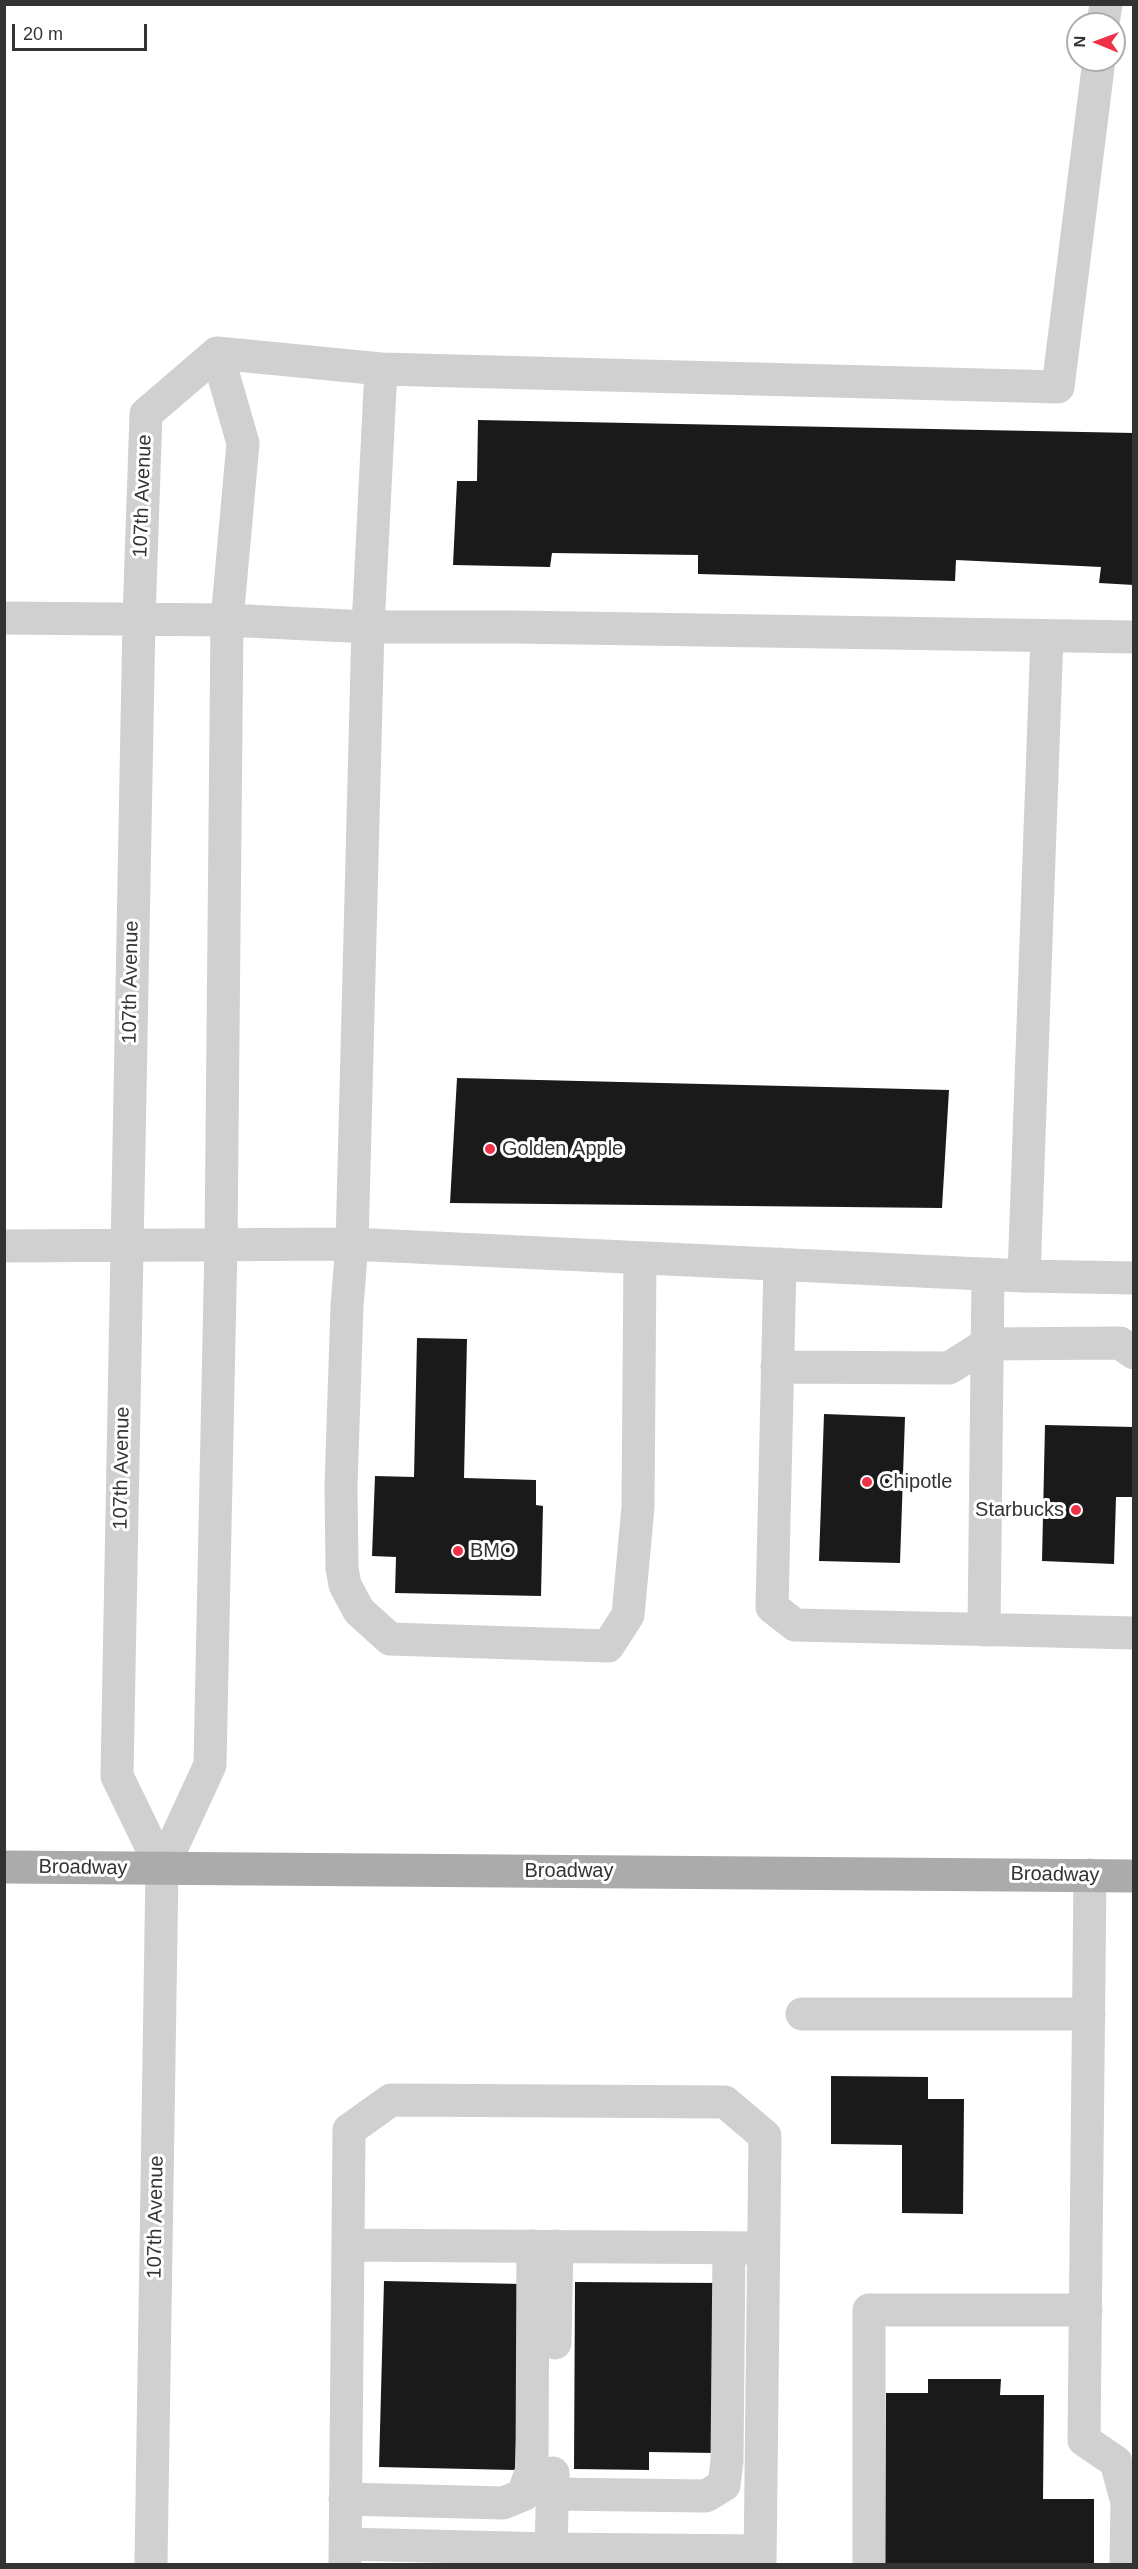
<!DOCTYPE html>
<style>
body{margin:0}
#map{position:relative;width:1138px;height:2569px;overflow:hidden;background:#fff;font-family:Helvetica,sans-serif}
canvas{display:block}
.frame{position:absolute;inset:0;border:6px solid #333;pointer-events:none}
.north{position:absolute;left:1066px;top:12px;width:60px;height:60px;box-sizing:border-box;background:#fff;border:2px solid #adadad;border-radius:50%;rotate:271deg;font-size:16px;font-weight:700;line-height:24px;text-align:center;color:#333}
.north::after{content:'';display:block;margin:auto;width:21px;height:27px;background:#ed3147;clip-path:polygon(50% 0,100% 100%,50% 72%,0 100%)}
.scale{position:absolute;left:12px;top:24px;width:135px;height:27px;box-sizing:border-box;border:3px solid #333;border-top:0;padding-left:8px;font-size:18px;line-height:21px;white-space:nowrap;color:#333;-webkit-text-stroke:4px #fff;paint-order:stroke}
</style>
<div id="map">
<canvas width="1138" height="2569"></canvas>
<div class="frame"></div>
<div class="north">N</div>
<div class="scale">20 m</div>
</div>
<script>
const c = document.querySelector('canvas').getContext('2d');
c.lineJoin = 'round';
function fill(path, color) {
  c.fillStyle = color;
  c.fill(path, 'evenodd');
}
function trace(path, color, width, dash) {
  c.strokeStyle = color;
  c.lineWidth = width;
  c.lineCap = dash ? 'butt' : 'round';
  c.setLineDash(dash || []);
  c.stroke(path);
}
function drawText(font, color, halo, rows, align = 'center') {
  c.font = font + ' Helvetica,sans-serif';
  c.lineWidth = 6;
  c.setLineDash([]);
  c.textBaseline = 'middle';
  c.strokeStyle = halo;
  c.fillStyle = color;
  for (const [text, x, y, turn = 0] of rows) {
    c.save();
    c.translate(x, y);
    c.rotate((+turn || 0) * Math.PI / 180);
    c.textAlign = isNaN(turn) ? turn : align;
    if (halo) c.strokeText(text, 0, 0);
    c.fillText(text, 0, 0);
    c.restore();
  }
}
fill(new Path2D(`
 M478,420L1134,433V585L1099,583L1101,567L956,560L955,581L698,574V555L552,553L550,567L453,565L457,481H477Z
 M457,1078L949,1090L942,1208L450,1203Z
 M417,1338L467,1339L464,1478L536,1480V1505L543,1506L541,1596L395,1593L396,1557L372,1556L375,1476L414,1477Z
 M824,1414L905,1417L900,1563L819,1561Z
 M1045,1425L1134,1427V1497H1116L1114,1564L1042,1561Z
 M831,2076L928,2077V2099H964L963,2214L902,2213V2145L831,2144Z
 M384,2281L521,2284L515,2470L379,2467Z
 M575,2282L718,2283L716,2453L649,2452V2470L574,2469Z
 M928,2379H1001L1000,2395H1044L1043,2499H1094V2564H885L886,2393H928Z`), '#1a1a1a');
trace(new Path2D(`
 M1103,24L1106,4
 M217,353L381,369L1058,387L1099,60
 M381,369L368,627L352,1244L347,1306L341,1486L342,1568L345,1585L359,1611L390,1639L608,1646L628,1615L638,1507L640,1258
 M4,618L227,620L368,627H516L1134,637
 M4,1246L352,1244L1024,1276L1134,1278
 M780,1264L772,1607L795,1625L1134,1633
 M1024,1276L1047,636
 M777,1367L949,1368L987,1344L1120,1343L1134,1353
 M984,1630L988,1274
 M162,1869L117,1776L139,619L146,414L217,353
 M1090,1875L1084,2440L1116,2462L1127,2502L1126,2564
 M802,2014H1089
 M348,2245L763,2248
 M555,2343L557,2246
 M552,2494L706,2496L724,2485L727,2461L729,2248
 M345,2499L503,2503L523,2495L532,2469L533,2246
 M345,2544L551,2549L760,2551
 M551,2549L553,2473
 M151,2564L162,1869L210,1765L221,1243L227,620L243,443L217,353
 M345,2564L349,2130L391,2100L725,2102L765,2136L760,2564
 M869,2564V2310H1086`), '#d0d0d0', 33);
trace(new Path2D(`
 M4,1867L1134,1876`), '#ababab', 33);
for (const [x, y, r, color] of [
 [490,1149,6,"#ed3147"],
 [867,1482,6,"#ed3147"],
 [1076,1510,6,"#ed3147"],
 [458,1551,6,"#ed3147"]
]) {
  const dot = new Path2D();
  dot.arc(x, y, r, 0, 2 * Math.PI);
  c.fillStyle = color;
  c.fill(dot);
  trace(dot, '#fff', 2);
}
drawText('20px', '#333', '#fff', [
 ["107th Avenue",143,496,-88],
 ["107th Avenue",131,982,-89],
 ["107th Avenue",122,1468,-89],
 ["Broadway",83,1868,1],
 ["Broadway",569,1871],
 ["Broadway",1055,1875,1],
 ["107th Avenue",156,2217,-89]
]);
drawText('20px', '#333', '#fff', [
 ["Golden Apple",502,1149],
 ["Chipotle",879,1482],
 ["Starbucks",1064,1510,"right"],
 ["BMO",470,1551]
], 'left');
</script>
